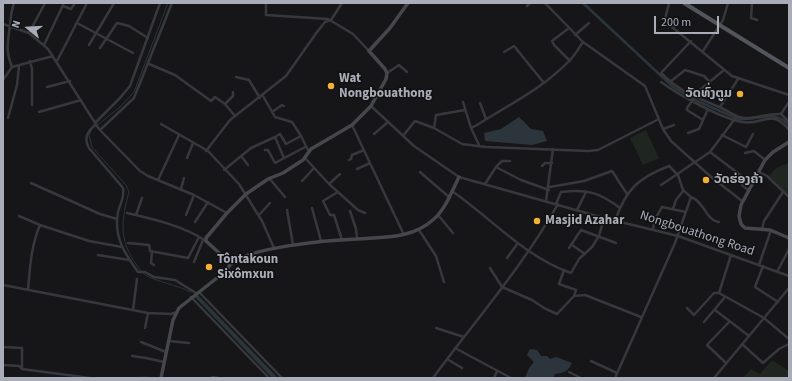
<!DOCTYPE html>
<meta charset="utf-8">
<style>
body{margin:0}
#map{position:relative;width:792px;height:381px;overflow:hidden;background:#161618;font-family:"Source Sans 3",sans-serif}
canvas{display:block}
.frame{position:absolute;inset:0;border:4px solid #a8adb8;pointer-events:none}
.north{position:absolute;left:8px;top:8px;width:40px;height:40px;-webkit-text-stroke:3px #111113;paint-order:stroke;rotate:288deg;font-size:11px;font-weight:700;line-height:16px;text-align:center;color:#a8adb8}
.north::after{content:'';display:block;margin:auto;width:14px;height:18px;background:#a8adb8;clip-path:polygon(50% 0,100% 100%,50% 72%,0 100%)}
.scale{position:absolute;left:654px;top:16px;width:65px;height:18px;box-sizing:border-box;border:2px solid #a8adb8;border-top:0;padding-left:5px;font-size:12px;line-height:14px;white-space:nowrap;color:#a8adb8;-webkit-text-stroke:3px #111113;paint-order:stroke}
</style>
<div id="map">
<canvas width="792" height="381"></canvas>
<div class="frame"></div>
<div class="north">N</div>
<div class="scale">200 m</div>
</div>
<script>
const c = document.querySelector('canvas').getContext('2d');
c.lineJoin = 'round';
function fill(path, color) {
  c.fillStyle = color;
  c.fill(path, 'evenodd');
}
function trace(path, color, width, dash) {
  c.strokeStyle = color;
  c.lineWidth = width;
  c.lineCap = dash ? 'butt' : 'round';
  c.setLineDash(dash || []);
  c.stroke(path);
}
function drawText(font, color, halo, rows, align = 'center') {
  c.font = font + ' "Source Sans 3","Noto Sans Lao",sans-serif';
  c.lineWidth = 3;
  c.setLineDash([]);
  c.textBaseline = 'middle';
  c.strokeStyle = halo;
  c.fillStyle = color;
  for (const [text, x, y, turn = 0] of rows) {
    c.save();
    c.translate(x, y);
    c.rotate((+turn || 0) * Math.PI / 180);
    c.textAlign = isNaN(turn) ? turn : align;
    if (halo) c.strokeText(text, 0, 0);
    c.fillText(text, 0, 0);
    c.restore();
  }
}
fill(new Path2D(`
 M646,130L659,158L643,165L630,138Z
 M789,163V195L769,176L777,167L779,169L778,167Z
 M772,360L789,371V378H743L751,369L760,374Z`), '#1e261f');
fill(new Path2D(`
 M519,117L531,129L543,131L547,141L532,145L485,141L484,133L501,129Z
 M197,294L278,378H272L194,296Z
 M530,349L537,350L541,356H547L550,359L556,357L572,363C568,372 563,373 555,374L553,378H525L529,368L534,362L527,355Z`), '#2c353c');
trace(new Path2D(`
 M95,127L120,107L134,92L168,3
 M92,129L89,135L92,147L126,185L129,192C120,225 119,243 141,271
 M143,273C151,281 178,285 191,292`), '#2c353c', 1);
trace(new Path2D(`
 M583,3L673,87L695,100L738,119C756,121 777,108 789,126`), '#2c353c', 2.5);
trace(new Path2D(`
 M266,3V15L328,19L353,34L369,51
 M545,3L583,42L645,86L663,129L671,141L710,176L742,201
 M669,3L665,19L667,23L732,76L789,95
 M752,3L751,18L757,20
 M63,6L71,9L75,3
 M527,6L530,3
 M77,23L133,53
 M3,24L29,33L48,49L99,129L140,171L148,176L194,195L227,213
 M569,28L552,41L554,45L570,61
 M29,33L45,3
 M575,35L589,23
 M691,41L661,73C680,92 694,96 719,107C727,110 735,117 744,118C756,119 768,113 781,114L789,122
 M44,45L64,3
 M89,45L114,3
 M100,48L117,23L129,26L148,38
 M703,51L723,20L728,3
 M504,52L514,46L544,83
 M30,61L32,69V105
 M57,61L87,3
 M149,64L175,75L211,101L215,97L225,104L235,116
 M12,67C5,49 8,43 10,25C11,17 11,11 14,3
 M387,73L399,65L407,72
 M236,77L249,80L260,98
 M3,80L12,67L53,56
 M661,82C679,95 720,118 742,122C763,126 771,107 789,130
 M670,82L685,70L704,76L710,82
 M47,87L70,81
 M263,96L275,117L292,122L301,136
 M463,102L471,128L477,125C508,105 542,89 568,62C574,57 578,49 583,42
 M480,103L486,119
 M225,104L233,96V92
 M371,106L414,146L459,177L604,218L678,236L789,276
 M720,107L738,79
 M39,112L81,100
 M272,112L282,105L284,106
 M781,114L789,102
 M8,118L17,85L19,66
 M703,120L687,110V108L701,89L724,70
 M95,123L119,99L130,86L160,3
 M96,124C88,131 83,138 89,148L123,188C125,197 120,204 118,212C113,236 125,254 138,272H145L154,277L175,280L196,293
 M161,124L208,151L239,184L262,221L274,248
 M352,125L404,235
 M434,128L436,115L465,110
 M471,128L479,145
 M663,129L674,125
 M100,130L134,98L172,3
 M688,133L699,129L708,109
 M374,134L388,122
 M722,135L746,147L753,134
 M403,136L415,121L434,128L462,144L486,147L588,151L598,150L659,119
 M275,137L280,134L286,144L301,136L309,152
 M265,150H268L275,163L305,147
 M206,151L230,120L286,76L317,32L325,22L331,20L342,3
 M710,152L743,177L742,185L748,190
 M745,153L754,151L765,160
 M241,156L248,165
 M187,158L193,143
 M305,158L329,184L358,210L365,213
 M349,160L351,159L352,155L364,150
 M542,166L545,163H552
 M496,167L521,180L549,190
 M357,169L370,163
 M224,170L251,148L275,137L284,158
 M420,172L449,197
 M759,172L767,176L789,197
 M269,178L285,197
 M158,180L179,135
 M302,181L314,168
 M31,183L100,214L117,219
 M329,184L340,174
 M485,184L496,167L502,161H510
 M661,185L710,152L737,116
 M550,187L584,181L612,171L627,194
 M181,189L184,178
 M452,191C492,219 525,257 571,273L579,259L592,247L599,236L604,218
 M338,192L323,201L330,215H334L342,240
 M691,197C704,201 706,221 719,222
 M546,201L553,149
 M556,204L561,192C587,189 599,192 620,208
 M312,208L321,241
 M673,209L676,200L683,191
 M287,210L293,245
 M577,210L586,192
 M350,211L356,229L357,239
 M127,213C153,219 184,226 206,241
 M136,215L142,198
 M186,215L194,195
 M259,215L270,203
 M438,215L453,233
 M19,216L40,225C31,246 30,267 28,290
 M195,222L208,202
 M40,225L89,241L122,247
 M653,229L655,219L662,207L686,212
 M762,229L764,221L783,192
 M419,230L436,256L444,282
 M128,243L149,245L150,251L188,258L199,237
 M572,245L585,254
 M569,248L581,230L616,243
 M152,251L151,263L154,265
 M98,255L129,260
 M507,258L518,243
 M194,262L203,240
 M759,265L771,230
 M763,266L755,287L778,302
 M490,268L502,287L532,300L544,308L557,314L574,296L585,295L641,317
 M564,270L559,284L576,290L574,296
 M777,272L789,249
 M3,285L148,313L171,314L177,312
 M199,292L282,378
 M719,293L731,255
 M191,297L269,378
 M687,308L694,315L714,293H719L764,318L789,339
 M133,310L137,279
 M715,310L749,336
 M704,322L725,297
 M145,328L148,313
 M436,328L464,337
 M169,341L189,343
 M141,342L166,352
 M742,344L763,363L779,349L789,344
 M3,347L22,348V368
 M455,348L511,378
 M132,356L146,358L164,362
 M447,359L462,368
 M591,361L617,373
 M726,363L707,345L730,321
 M3,365L19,366L22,369L90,378
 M569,372L581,378
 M212,377L218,378
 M138,378H149
 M433,378C475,321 523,266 558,204
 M494,378L497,371
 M615,378L675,243L691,197L683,190L678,175L669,166C638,178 626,189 615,221
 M714,378L789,288`), '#37383d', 2.5);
trace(new Path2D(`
 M789,142L773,152L765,160L741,205L739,216L741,224L745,228L770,230L789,238
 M230,265L229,262L206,241V238L227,213L246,194L268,179L283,173L303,160L311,149L352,125L371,106L386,79L387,73L385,69L369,51L390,28L408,3
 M161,378L173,320L179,308L227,270C228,268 229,266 230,265C246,247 331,240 357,239C385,237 412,239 434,219C446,208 452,191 459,177`), '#45474d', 3.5);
trace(new Path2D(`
 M684,3L789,68`), '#53555c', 4);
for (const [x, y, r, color] of [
 [331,86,4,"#f2b134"],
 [740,94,4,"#f2b134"],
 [706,180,4,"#f2b134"],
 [537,221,4,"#f2b134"],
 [209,267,4,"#f2b134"]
]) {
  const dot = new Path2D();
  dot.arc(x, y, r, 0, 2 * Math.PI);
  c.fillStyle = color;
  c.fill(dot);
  trace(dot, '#111113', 1.5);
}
drawText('bold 13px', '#a8adb8', '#111113', [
 ["Wat",339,79],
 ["Nongbouathong",339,94],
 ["ວັດທົ່ງຕູມ",732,94,"right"],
 ["ວັດຮ່ອງຄ້າ",714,180],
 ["Masjid Azahar",545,221],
 ["Tôntakoun",217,260],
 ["Sixômxun",217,275]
], 'left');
drawText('13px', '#a8adb8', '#111113', [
 ["Nongbouathong Road",697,234,18]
]);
</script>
